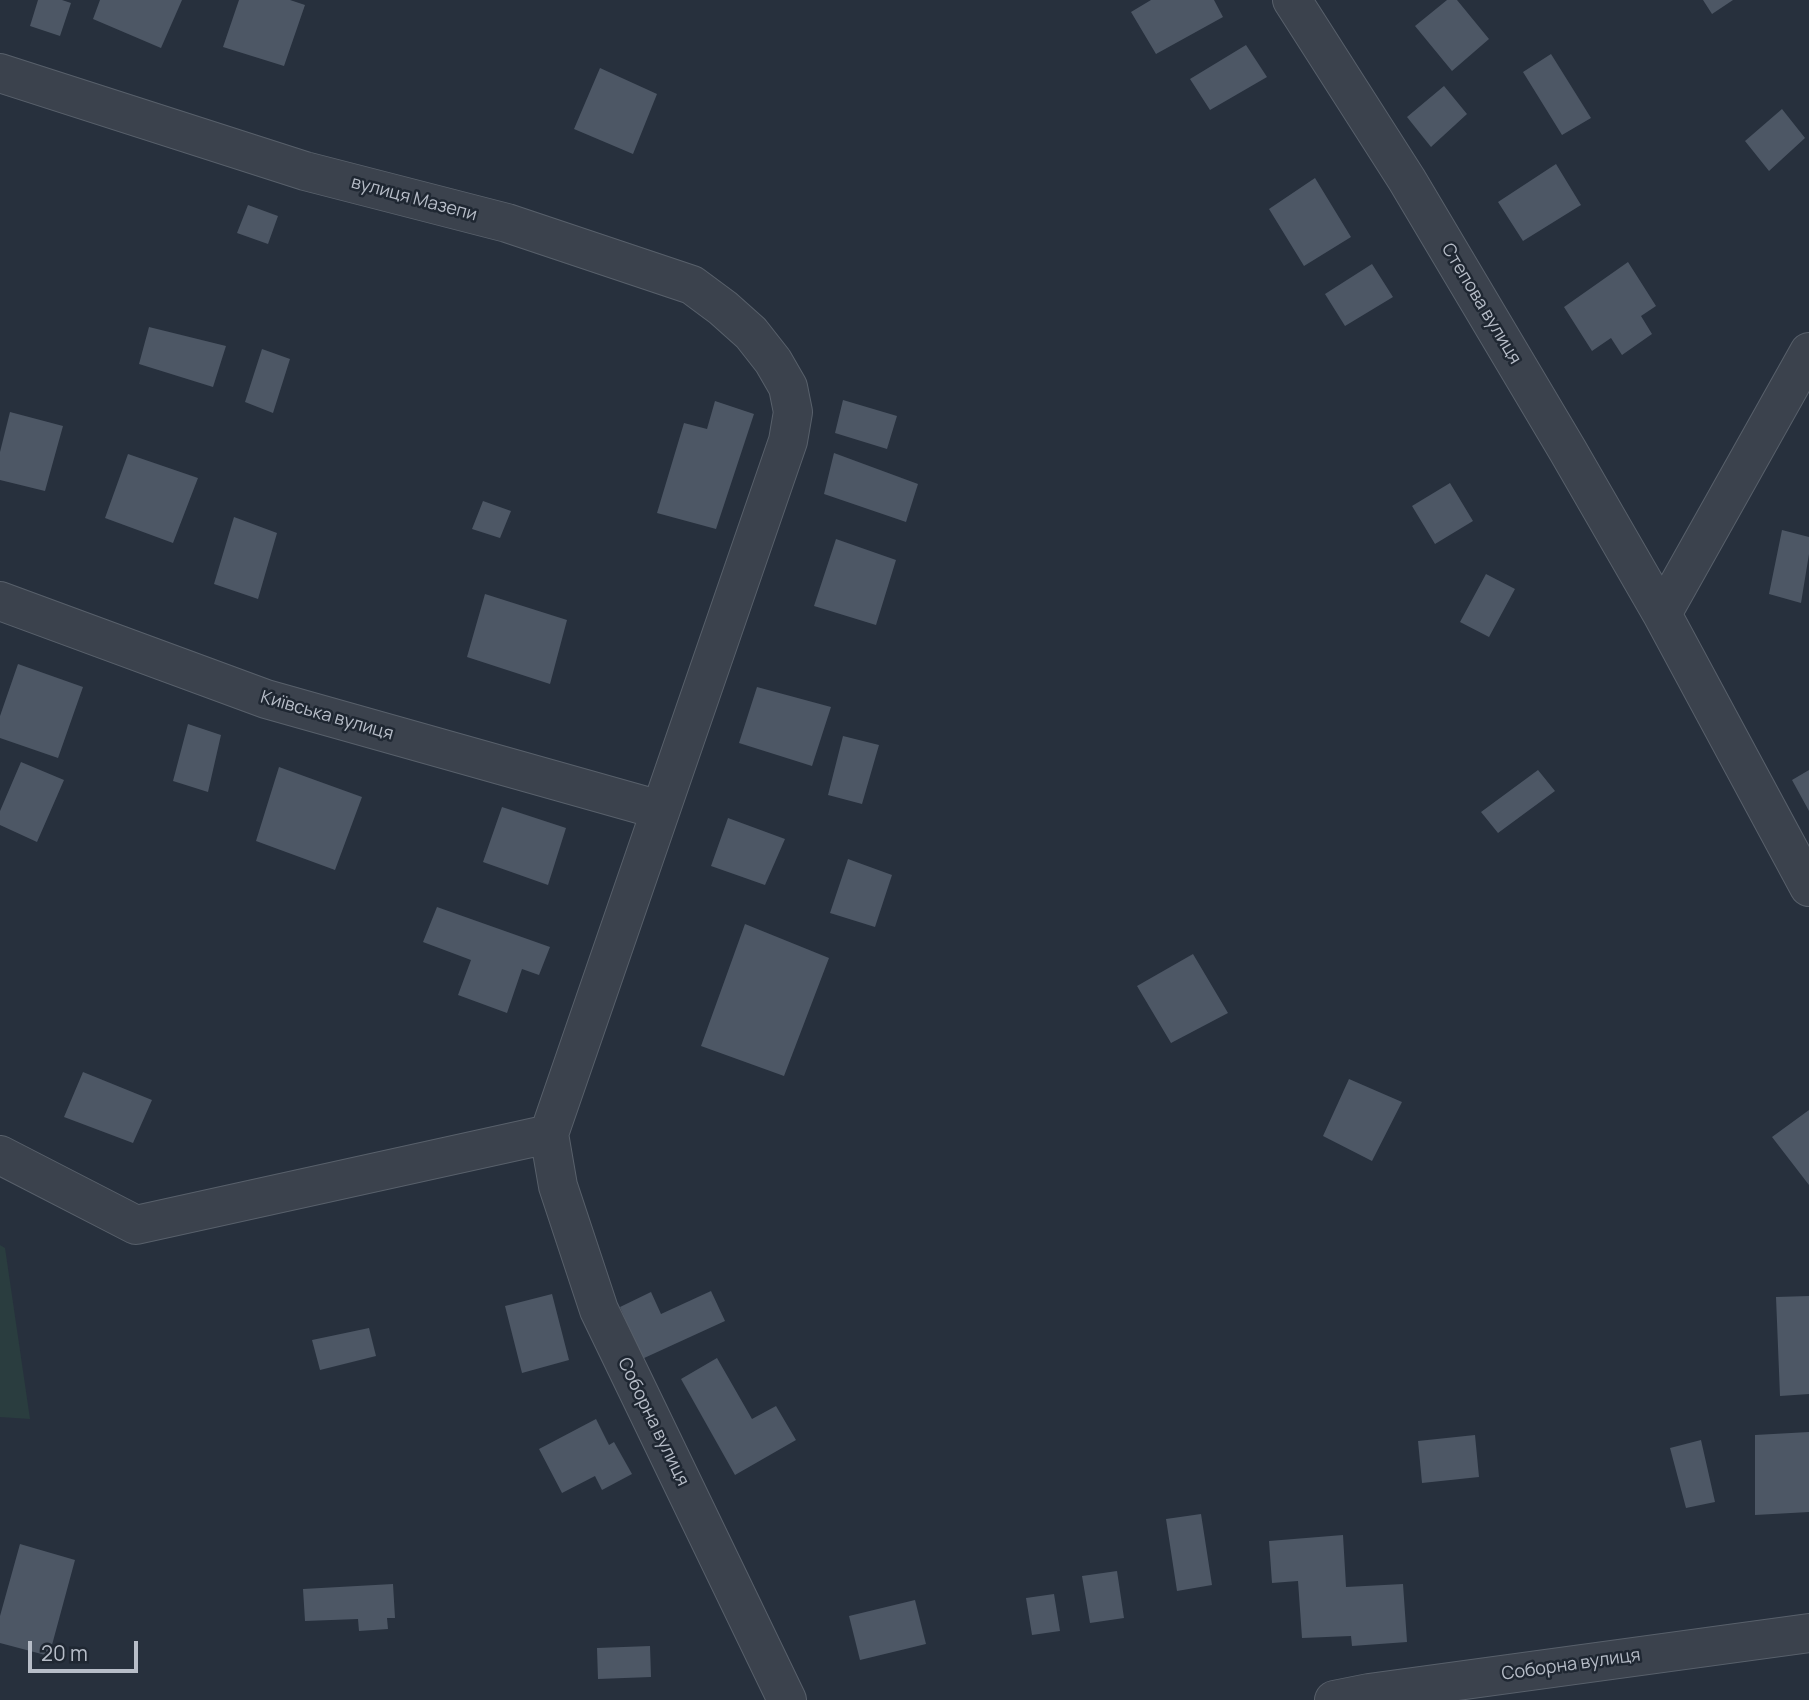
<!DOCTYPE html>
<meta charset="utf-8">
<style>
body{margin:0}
#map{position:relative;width:1809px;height:1700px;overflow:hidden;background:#27303d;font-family:Manrope,sans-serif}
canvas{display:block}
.scale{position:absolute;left:28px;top:1641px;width:110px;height:32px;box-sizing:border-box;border:4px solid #b7bdc8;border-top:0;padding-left:9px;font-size:21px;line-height:24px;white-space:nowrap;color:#b7bdc8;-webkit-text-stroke:5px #1f2732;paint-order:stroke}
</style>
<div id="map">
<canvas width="1809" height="1700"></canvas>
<div class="scale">20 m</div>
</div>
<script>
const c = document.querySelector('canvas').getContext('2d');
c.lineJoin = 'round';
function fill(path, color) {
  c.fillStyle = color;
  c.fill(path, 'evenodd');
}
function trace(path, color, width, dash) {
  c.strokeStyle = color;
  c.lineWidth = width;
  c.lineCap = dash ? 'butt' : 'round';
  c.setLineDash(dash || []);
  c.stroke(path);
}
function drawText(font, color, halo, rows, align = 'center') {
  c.font = font + ' Manrope,sans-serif';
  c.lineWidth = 5;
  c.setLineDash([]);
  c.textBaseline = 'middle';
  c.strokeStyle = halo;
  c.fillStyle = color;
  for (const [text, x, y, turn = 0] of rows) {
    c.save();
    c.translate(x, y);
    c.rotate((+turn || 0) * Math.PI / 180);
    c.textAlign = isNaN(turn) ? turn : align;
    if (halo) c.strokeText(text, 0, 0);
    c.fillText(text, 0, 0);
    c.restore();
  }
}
fill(new Path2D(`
 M0,1245L5,1248L30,1419L0,1417Z`), '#2a3d3f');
fill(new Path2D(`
 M38,0H62L71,3L60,36L30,26Z
 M100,0H182L161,48L93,19Z
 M239,0H290L305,5L284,66L223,47Z
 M1151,0H1214L1223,17L1156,54L1131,12Z
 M1447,0H1457L1489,39L1452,71L1415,26Z
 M1703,0H1733L1712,14Z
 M1246,45L1267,77L1210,110L1190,79Z
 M1551,54L1591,118L1562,135L1523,72Z
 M600,68L657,94L633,154L574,129Z
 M1444,86L1467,114L1431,147L1407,117Z
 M1782,109L1805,138L1769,171L1745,141Z
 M1556,164L1581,205L1523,241L1498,202Z
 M1315,178L1351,237L1304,266L1269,209Z
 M248,205L278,216L268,244L237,233Z
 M1628,262L1656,306L1641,316L1652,334L1622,355L1611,338L1592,351L1564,307Z
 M1372,264L1393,297L1345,326L1325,294Z
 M149,327L226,346L213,387L139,364Z
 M262,349L290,359L273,413L245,402Z
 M843,400L897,416L887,449L835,433Z
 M715,401L754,414L716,529L657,513L684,423L707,429Z
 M10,412L63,426L45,491L0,480V452Z
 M834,453L918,484L906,522L824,494Z
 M128,454L198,478L173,543L105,518Z
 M1450,483L1473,521L1435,544L1412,506Z
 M483,501L511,511L500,538L472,529Z
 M234,517L277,533L258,599L214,584Z
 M1782,530L1809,537V554L1801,603L1769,594Z
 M836,539L896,560L876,625L814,606Z
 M1486,574L1515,589L1489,637L1460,622Z
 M485,594L567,620L550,684L467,657Z
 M18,664L83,687L58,758L0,738V716Z
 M757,687L831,707L812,766L739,743Z
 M188,724L221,735L208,792L173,781Z
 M843,736L879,745L862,804L828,795Z
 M21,762L64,780L37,842L0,825V811Z
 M279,767L362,797L335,870L256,841Z
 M1538,770L1555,791L1498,833L1481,812Z
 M1809,770V811L1792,780Z
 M502,807L566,828L548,885L483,862Z
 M728,818L785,839L765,885L711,866Z
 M848,859L892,875L875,927L830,913Z
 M437,907L550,947L539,975L522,969L507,1013L458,995L471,960L423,942Z
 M745,924L829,958L784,1076L701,1046Z
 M1193,954L1228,1013L1171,1043L1137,986Z
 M83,1072L152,1100L133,1143L64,1117Z
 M1349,1079L1402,1102L1372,1161L1323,1136Z
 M1809,1110V1185L1772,1137Z
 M711,1291L725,1321L642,1359L620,1307L651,1292L661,1314Z
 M552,1294L569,1360L522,1373L505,1306Z
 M1809,1296V1394L1780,1396L1776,1297Z
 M369,1328L376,1356L320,1370L312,1340Z
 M717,1358L752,1419L776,1406L796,1440L735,1475L681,1379Z
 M596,1419L609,1445L614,1442L632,1474L602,1490L595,1476L562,1493L539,1449Z
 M1809,1432V1512L1755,1515V1435Z
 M1475,1435L1479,1477L1422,1483L1418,1441Z
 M1701,1440L1715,1502L1686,1508L1670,1448Z
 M1201,1514L1212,1585L1177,1591L1166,1519Z
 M1343,1535L1346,1587L1403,1584L1407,1642L1352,1646L1351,1636L1302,1638L1298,1581L1272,1583L1269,1541Z
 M20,1544L75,1560L49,1656L0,1643V1616Z
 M1117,1571L1124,1618L1090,1623L1082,1576Z
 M393,1584L395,1618H387L388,1629L359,1631L358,1619L305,1621L303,1589Z
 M1054,1594L1060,1631L1032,1635L1026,1598Z
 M915,1600L926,1644L860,1660L849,1616Z
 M650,1646L651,1677L598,1679L597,1648Z`), '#4d5765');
const minor = new Path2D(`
 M1292,0L1407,180L1568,451L1662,614L1809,887
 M0,73L305,171L507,223L692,285L723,308L751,333L773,361L788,387L793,412L788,441L549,1134L558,1186L599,1310L787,1700
 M0,601L266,699L660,810
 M1662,614L1809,352
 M0,1155L136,1225L549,1134
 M1334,1700L1369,1693L1809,1633`);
trace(minor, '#58606b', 40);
trace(minor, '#3b424d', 38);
drawText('18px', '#b7bdc8', '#1f2732', [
 ["вулиця Мазепи",414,199,15],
 ["Степова вулиця",1481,304,59],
 ["Київська вулиця",327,716,16],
 ["Соборна вулиця",653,1422,64],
 ["Соборна вулиця",1571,1665,-8]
]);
</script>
